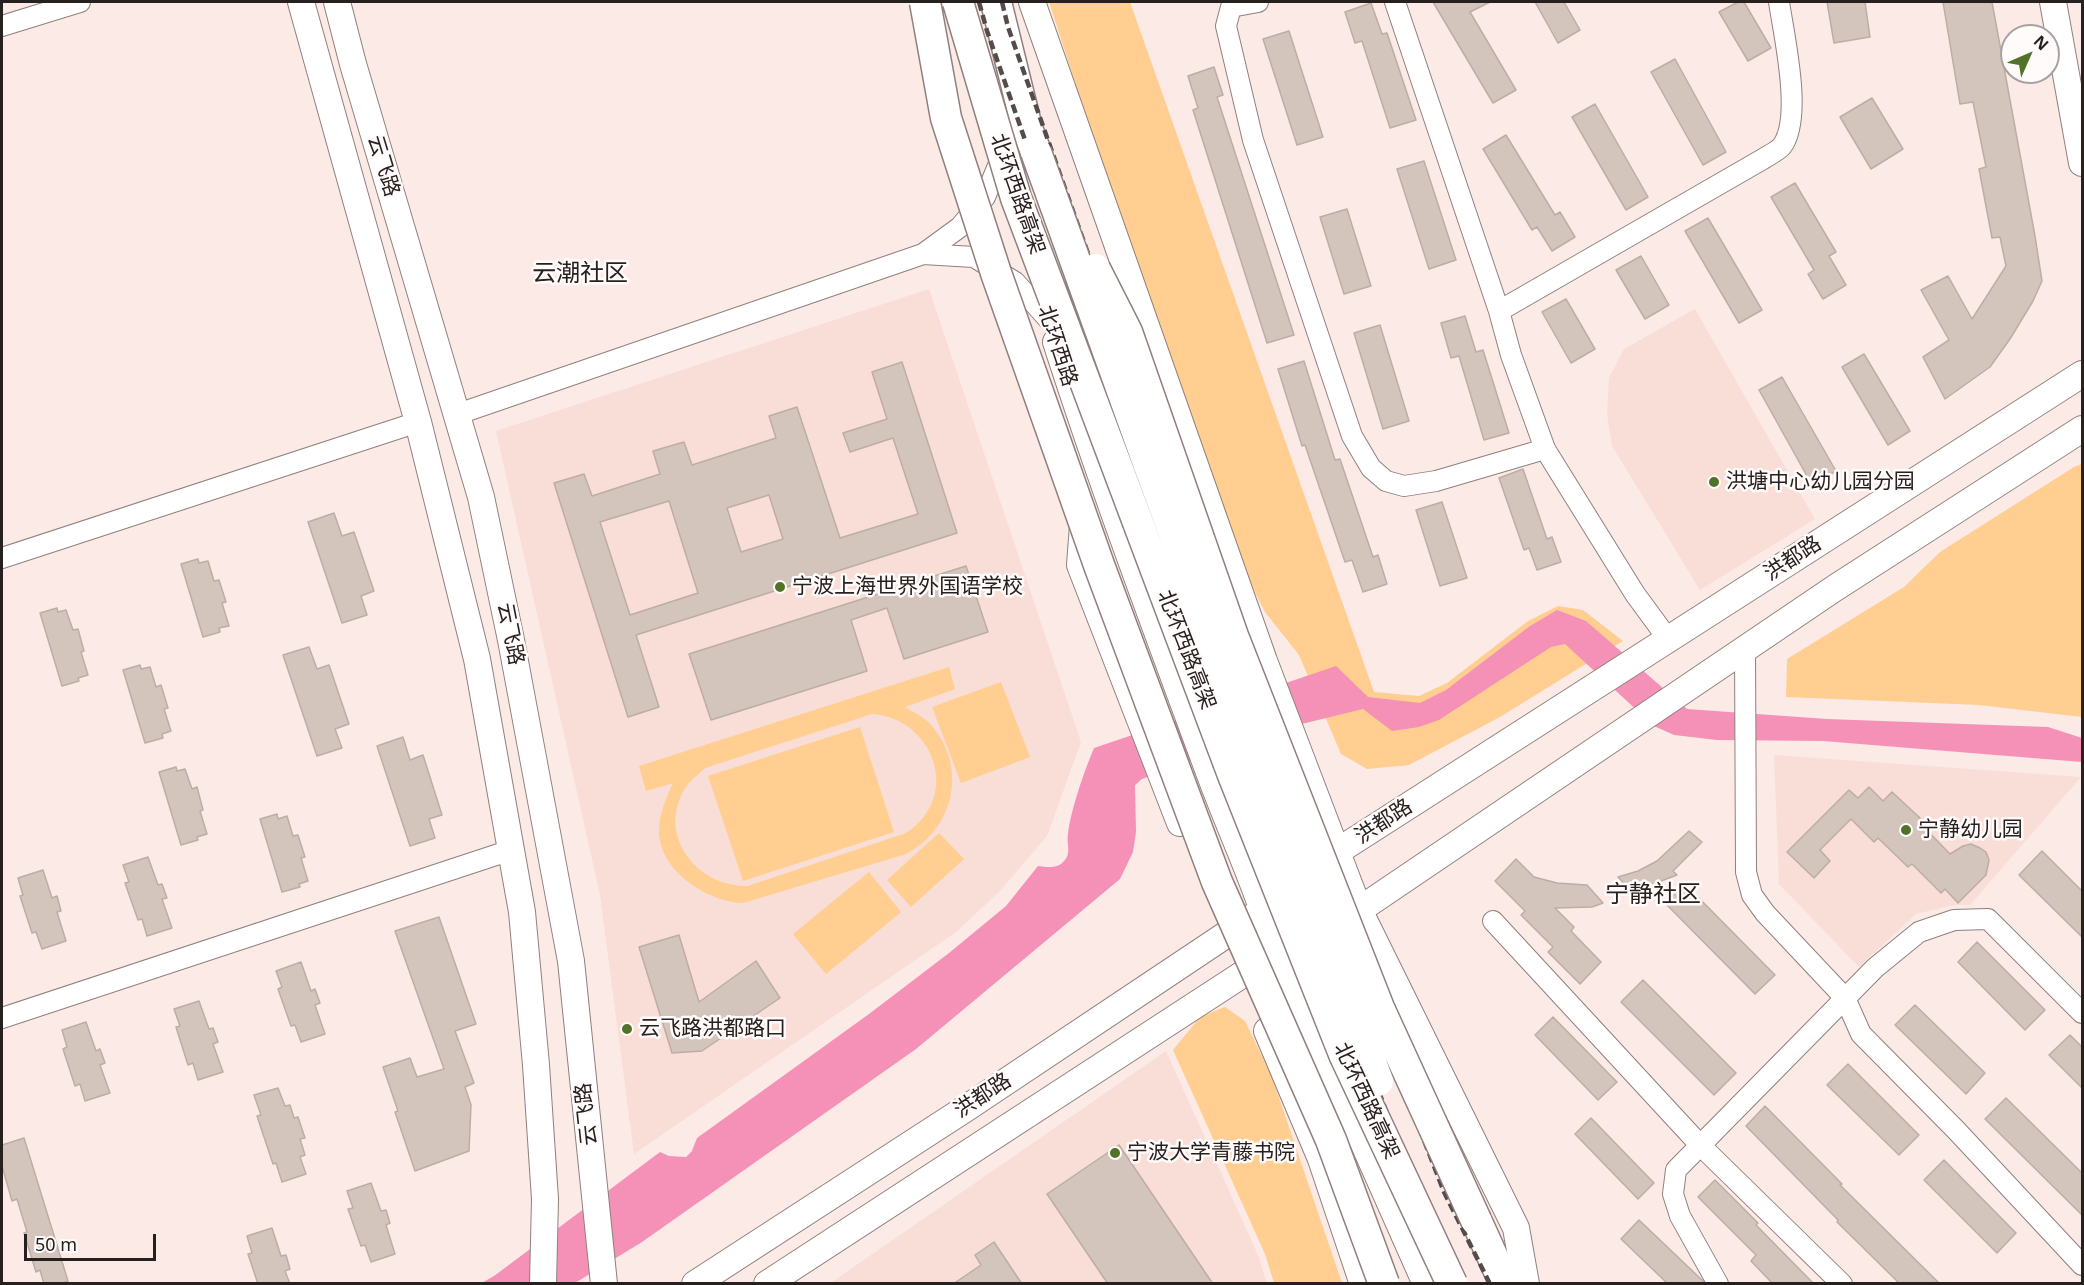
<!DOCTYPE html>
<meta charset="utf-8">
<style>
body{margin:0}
#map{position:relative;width:2084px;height:1285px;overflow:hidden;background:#fceae6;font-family:"Noto Sans",sans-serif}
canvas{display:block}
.frame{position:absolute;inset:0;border:3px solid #26201e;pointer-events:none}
.north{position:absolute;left:2000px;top:24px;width:60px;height:60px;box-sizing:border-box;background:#fffbfa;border:2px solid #a8a3a2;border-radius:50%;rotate:45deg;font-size:16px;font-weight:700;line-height:24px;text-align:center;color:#26201e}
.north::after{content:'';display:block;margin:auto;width:21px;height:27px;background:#527229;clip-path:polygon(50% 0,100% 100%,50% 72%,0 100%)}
.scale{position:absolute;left:24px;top:1234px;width:132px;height:27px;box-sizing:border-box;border:3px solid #26201e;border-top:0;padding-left:8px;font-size:18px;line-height:21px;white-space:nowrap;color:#26201e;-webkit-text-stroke:4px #fffbfa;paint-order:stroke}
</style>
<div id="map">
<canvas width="2084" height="1285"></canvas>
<div class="frame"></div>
<div class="north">N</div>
<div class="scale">50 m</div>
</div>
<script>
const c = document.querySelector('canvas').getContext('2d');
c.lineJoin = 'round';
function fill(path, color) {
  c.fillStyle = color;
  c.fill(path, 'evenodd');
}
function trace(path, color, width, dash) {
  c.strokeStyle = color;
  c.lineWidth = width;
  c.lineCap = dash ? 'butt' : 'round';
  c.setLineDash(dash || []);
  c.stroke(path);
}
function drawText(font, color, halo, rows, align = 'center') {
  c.font = font + ' "Noto Sans","Noto Sans SC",sans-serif';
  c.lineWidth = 5;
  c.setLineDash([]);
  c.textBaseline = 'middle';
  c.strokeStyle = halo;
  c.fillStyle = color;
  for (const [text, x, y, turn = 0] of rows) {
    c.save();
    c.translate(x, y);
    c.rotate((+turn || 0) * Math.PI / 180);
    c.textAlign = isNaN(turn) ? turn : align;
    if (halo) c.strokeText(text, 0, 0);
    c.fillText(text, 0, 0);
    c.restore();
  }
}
fill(new Path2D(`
 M929,289L1081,742L1047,836L999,892L956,932L634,1154L600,895L496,431Z
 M1695,309L1815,519L1700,590L1612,446L1607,414L1609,378L1624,349Z
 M1774,755L2081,777L1970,905H1954L1916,914L1859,967L1779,884Z
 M1166,1051L1258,1255L1267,1283L829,1284Z`), '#f8ded7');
fill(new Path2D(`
 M1049,2H1130L1374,692L1419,696L1447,683L1528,621L1558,606L1583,610L1623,641L1500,717L1409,765L1367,769L1341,754L1299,655L1265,612L1237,557L1139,279Z
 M2082,464V717L1979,705L1786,697L1787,659L1904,587L1940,552L2074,467Z
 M949,667L955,689L905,707C912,712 921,715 928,722C935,728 939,736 944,744C964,786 946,833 906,854L743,903C708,902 659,871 659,831C659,814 666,798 673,783L646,791L639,766ZM872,714C933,718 963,796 906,833L748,886C694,887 654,831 688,784C693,778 700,773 705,768Z
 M1001,682L1030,757L961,783L932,707Z
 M860,727L894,832L743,881L708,776Z
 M939,833L964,859L911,907L887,880Z
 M869,872L901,912L826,974L793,934Z
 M1225,1007L1245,1021L1272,1077L1342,1283H1274L1265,1254L1173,1050L1200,1017Z`), '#ffce90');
fill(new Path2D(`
 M1557,610L1586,621L1687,709L1827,719L2048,727L2082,738V762L1823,741L1717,740L1674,735L1654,726L1565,644L1551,647L1439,720L1419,727L1392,731L1363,709L1281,729L1142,779L1135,785L1136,832L1133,852L1120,879L916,1049L642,1242L575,1283L480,1284L494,1276L660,1152L669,1156L686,1157L692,1151L697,1138L869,1014L949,953L1006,906L1038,866C1047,867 1058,869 1064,861C1072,853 1066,844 1068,834C1071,809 1084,772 1094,748L1336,666L1368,697L1420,703L1446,690L1530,626Z`), '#f591b6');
const building = new Path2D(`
 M1433,2H1490L1470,12L1516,90L1493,103Z
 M1535,2H1564L1580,30L1558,43Z
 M1738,2H1744L1771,48L1748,61L1719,12Z
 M1827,2H1865L1870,37L1834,43Z
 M1943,2H1992L2035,236L2042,281L2033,301L2010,339L1990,367L1945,399L1923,357L1949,340L1921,290L1948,276L1972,319L2006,266L2000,237L1992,238L1979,169L1986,167L1973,102L1960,104Z
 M1371,3L1382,34L1387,33L1416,120L1390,128L1362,41L1355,43L1345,12Z
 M1289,31L1323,137L1297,145L1263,39Z
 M1675,59L1726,152L1703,165L1651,72Z
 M1214,67L1223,95L1217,97L1294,335L1267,343L1193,110L1198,108L1188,76Z
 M1872,98L1903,149L1871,169L1840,117Z
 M1595,104L1648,197L1626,210L1572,117Z
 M1506,135L1555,215L1560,212L1575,237L1552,251L1537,227L1532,230L1483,149Z
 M1424,161L1456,260L1429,269L1397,169Z
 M1795,183L1836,252L1829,256L1846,285L1823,299L1808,274L1814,270L1771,197Z
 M1347,209L1371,286L1344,294L1320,217Z
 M1708,218L1762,310L1739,323L1685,231Z
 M1641,256L1669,305L1645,319L1616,270Z
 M1566,299L1595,349L1571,363L1542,312Z
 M1465,316L1476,352L1483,350L1509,433L1484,440L1459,356L1451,358L1441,323Z
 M1380,325L1409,421L1383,429L1354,333Z
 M1864,354L1910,431L1888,445L1842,367Z
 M1304,361L1335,460L1340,459L1373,557L1378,555L1387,584L1363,592L1352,560L1345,562L1305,445L1302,446L1278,369Z
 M902,362L957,533L636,635L659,707L628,717L554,483L584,474L592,496L660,474L653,451L684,442L692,465L776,438L769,416L797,407L840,538L918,514L893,438L850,452L843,433L887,419L872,372ZM769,495L783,539L741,552L727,508ZM669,501L698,593L630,615L600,522Z
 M1782,377L1836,471L1812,485L1759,390Z
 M1523,469L1547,539L1552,537L1561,562L1537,570L1529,548L1524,550L1499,478Z
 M1442,502L1467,578L1440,586L1416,510Z
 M334,513L342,536L354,532L374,591L361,596L367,615L342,623L308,522Z
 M198,559L199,563L208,561L214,581L219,580L226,602L222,603L229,626L219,628L220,632L203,637L181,564Z
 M966,566L988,632L904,659L887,608L851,620L867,671L711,720L689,654Z
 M57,608L58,612L66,610L73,630L78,629L84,651L81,652L88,675L78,678L79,681L62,686L40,613Z
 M309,647L317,669L329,665L349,724L335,729L342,748L317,756L283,655Z
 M140,665L141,669L150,667L156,687L161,685L168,708L164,709L171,731L162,734L163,738L145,743L123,670Z
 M403,737L410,760L423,755L442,815L429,819L435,838L410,846L377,746Z
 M176,767L177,771L185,769L192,789L197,787L203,810L200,811L207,834L197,837L198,840L181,845L159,772Z
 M1869,787L1883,801L1892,792L1920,818L1918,821L1950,854L1963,846L1971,844L1980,848L1986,852L1989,860L1986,875L1958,903L1945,889L1941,893L1912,864L1908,867L1878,838L1874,842L1851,819L1820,850L1830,861L1814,878L1787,852L1849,790L1858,798Z
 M277,814L278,819L287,816L293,836L298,835L305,857L301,858L308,881L299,884L300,887L282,892L260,819Z
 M1689,831L1702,842L1673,871L1677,875L1632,892L1618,877L1638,871L1657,861Z
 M2042,851L2082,891V937L2019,875Z
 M148,857L158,885L162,884L167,898L162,899L172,928L147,936L142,919L138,920L125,883L129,882L123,865Z
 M1516,859L1534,877L1557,883L1587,885L1603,903L1592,907L1555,908L1574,927L1571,931L1601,962L1580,984L1548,952L1553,947L1521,915L1525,911L1495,881Z
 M43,870L52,898L57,896L61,911L57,912L66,941L42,949L36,932L32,933L20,896L23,895L18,878Z
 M1685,884L1775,975L1755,994L1665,903Z
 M439,917L476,1024L455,1031L474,1083L465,1087L471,1105L469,1151L415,1171L395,1112L398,1111L383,1067L410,1058L417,1077L444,1069L395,931Z
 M679,935L699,1002L756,961L780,998L702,1051L672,1053L639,947Z
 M1977,942L2045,1010L2025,1030L1958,962Z
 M301,962L311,991L315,989L320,1003L315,1005L325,1034L301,1042L295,1025L291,1026L278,989L282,987L276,971Z
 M1643,980L1736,1073L1714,1095L1621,1002Z
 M199,1001L209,1029L213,1028L218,1042L213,1044L223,1072L198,1080L193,1063L188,1065L176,1027L180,1026L174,1009Z
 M1915,1005L1985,1073L1966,1094L1895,1025Z
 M1553,1017L1617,1082L1598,1100L1535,1035Z
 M86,1022L96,1051L100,1049L105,1063L100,1065L110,1093L85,1101L80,1084L75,1086L63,1049L67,1047L62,1030Z
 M2070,1035L2082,1047V1088L2049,1055Z
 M1848,1064L1919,1135L1899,1155L1827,1085Z
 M278,1088L285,1106L290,1105L294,1118L298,1117L305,1138L300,1139L305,1155L300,1157L306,1174L282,1182L276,1163L273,1164L257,1116L261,1115L254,1095Z
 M2006,1098L2082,1173V1215L1985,1119Z
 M1765,1106L1842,1184L1840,1185L1940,1284H1900L1837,1222L1838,1220L1746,1126Z
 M1591,1118L1654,1183L1638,1199L1575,1134Z
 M24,1138L68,1281L59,1284H44L40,1270L36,1272L24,1233L27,1232L17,1199L12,1201L2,1166V1145Z
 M1119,1145L1213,1284H1108L1047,1194Z
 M1944,1160L2016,1233L1997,1253L1924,1180Z
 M1715,1180L1758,1223L1756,1225L1814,1284H1773L1751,1261L1756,1255L1698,1197Z
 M371,1183L381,1211L386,1210L390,1223L386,1225L395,1254L371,1262L365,1245L361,1246L348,1209L353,1208L347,1191Z
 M1639,1220L1703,1281L1704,1284H1668L1621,1239Z
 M272,1228L281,1256L286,1255L290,1269L285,1271L290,1284H258L248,1254L252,1253L247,1236Z
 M994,1242L1022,1284H953L981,1265L975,1255Z`);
fill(building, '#d3c4bc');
trace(building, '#bcaea5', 1.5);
const minor = new Path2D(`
 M1258,2L1231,7L1226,26L1253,140L1352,436L1371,468L1386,481L1404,486L1436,481L1545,449
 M1395,2L1499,311L1511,355L1545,449L1635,594L1668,639
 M2,26L80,2
 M1000,161L985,197L960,227L923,254L974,257L1015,282L1049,320
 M1499,311L1763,159C1769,155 1778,151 1782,146C1803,118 1784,36 1779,2
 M458,414L923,254
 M2,558L418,422
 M1745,648L1746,872L1752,895L1765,913L1845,998L1861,1034L1956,1130L2082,1265
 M1493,921L1700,1145L1842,1284
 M2,1018L511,850
 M1718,1284L1680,1216L1673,1194L1676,1170L1875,968L1919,932L1954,920L1988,919L2082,1013`);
const major = new Path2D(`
 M301,2L418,422L477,659L522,912L536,1065L545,1199L543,1284
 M337,2L353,64L481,497L511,640L571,961L604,1284
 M1032,2L1264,661L1359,910L1516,1228L1526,1284
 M2053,2L2082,163
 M1056,342C1103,488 1157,632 1210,775C1230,829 1255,882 1272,937L1426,1284
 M1083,525L1080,565L1180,823
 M1267,1031L1321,1159L1363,1284
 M695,1284L968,1107L1263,910L1338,851L2082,374
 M767,1284L1243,974L1281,957L1359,910L1835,588L2082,429`);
const highway = new Path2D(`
 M996,2L1027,128L1036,152
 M1476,1220L1505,1284`);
trace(minor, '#90807c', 22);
trace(major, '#90807c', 28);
trace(highway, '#90807c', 33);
trace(minor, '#fff', 20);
trace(major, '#fff', 26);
trace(highway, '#fff', 30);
trace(new Path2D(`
 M979,2L987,31L1147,490L1419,1196L1462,1284
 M1002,2L1008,27L1167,477L1444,1192L1490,1284`), '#554c4a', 4.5, [9, 4.5]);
const highwayBridge = new Path2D(`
 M925,2L946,118L996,273L1099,565L1217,882L1331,1140L1384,1284
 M958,2L1016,198L1233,775L1344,1054L1452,1284
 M1036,152L1148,463L1378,1081
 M1095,269L1127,332L1233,636L1379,1008L1476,1220`);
trace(highwayBridge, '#90807c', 33, []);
trace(highwayBridge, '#fff', 30);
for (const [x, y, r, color] of [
 [1714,482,6,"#527229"],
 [780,587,6,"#527229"],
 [1906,830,6,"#527229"],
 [627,1029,6,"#527229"],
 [1115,1153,6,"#527229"]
]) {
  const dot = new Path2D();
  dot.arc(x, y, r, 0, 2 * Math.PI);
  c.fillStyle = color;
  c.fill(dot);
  trace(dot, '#fffbfa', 2);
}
drawText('21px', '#26201e', '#fffbfa', [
 ["云飞路",383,166,73],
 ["北环西路高架",1017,194,71],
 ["北环西路",1057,346,72],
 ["洪都路",1793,559,-33],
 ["云飞路",510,634,79],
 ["北环西路高架",1186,650,69],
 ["洪都路",1384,822,-33],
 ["洪都路",983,1096,-33],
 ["北环西路高架",1366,1101,65],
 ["云飞路",587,1114,-96]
]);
drawText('21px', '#26201e', '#fffbfa', [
 ["洪塘中心幼儿园分园",1726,482],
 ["宁波上海世界外国语学校",792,587],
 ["宁静幼儿园",1918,830],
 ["云飞路洪都路口",639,1029],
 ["宁波大学青藤书院",1127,1153]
], 'left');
drawText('24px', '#26201e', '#fffbfa', [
 ["云潮社区",580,274],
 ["宁静社区",1653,895]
]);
</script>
